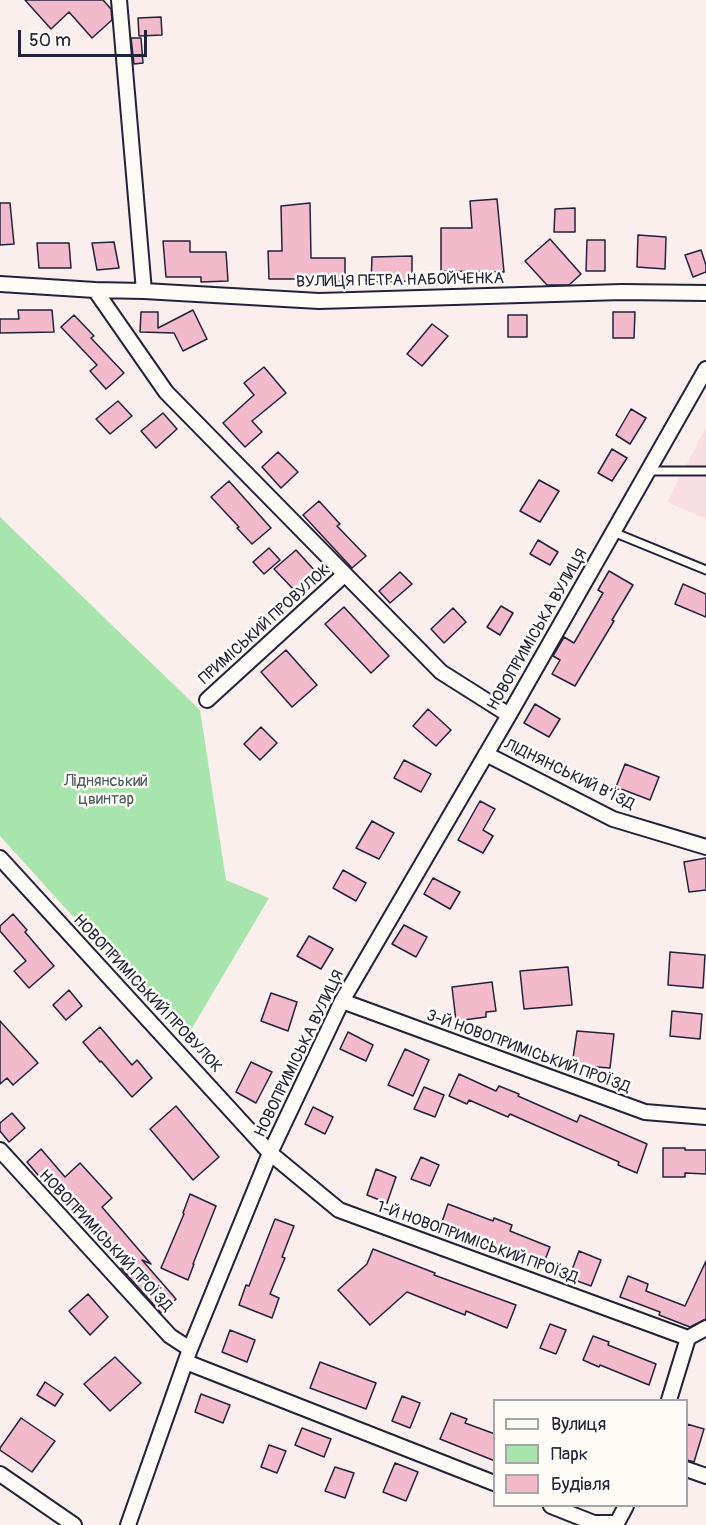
<!DOCTYPE html>
<meta charset="utf-8">
<style>
body{margin:0}
#map{position:relative;width:706px;height:1525px;overflow:hidden;background:#fbefee;font-family:Pangolin,sans-serif}
canvas{display:block}
.legend{position:absolute;left:493px;top:1399px;width:195px;height:108px;box-sizing:border-box;background:#fdfcf7;border:2px solid #a5a5ac;margin:0;padding:8px 10px;list-style:none;font-size:18px;color:#22223b}
.legend li{display:flex;align-items:center;gap:12px;height:30px}
.legend b{width:30px;border:2px solid #a5a5ac}
.scale{position:absolute;left:18px;top:30px;width:129px;height:27px;box-sizing:border-box;border:3px solid #22223b;border-top:0;padding-left:8px;font-size:18px;line-height:21px;white-space:nowrap;color:#22223b;-webkit-text-stroke:4px #fdfcf7;paint-order:stroke}
</style>
<div id="map">
<canvas width="706" height="1525"></canvas>
<ul class="legend">
<li><b style="height:8px;background:#fdfcf7"></b>Вулиця</li>
<li><b style="height:16px;background:#a8e5ac"></b>Парк</li>
<li><b style="height:16px;background:#f3bacc"></b>Будівля</li>
</ul>
<div class="scale">50 m</div>
</div>
<script>
const c = document.querySelector('canvas').getContext('2d');
c.lineJoin = 'round';
function fill(path, color) {
  c.fillStyle = color;
  c.fill(path, 'evenodd');
}
function trace(path, color, width, dash) {
  c.strokeStyle = color;
  c.lineWidth = width;
  c.lineCap = dash ? 'butt' : 'round';
  c.setLineDash(dash || []);
  c.stroke(path);
}
function drawText(font, color, halo, rows, align = 'center') {
  c.font = font + ' Pangolin,sans-serif';
  c.lineWidth = 5;
  c.setLineDash([]);
  c.textBaseline = 'middle';
  c.strokeStyle = halo;
  c.fillStyle = color;
  for (const [text, x, y, turn = 0] of rows) {
    c.save();
    c.translate(x, y);
    c.rotate((+turn || 0) * Math.PI / 180);
    c.textAlign = isNaN(turn) ? turn : align;
    if (halo) c.strokeText(text, 0, 0);
    c.fillText(text, 0, 0);
    c.restore();
  }
}
fill(new Path2D(`
 M706,427V519L667,502Z`), '#f9dfe4');
fill(new Path2D(`
 M0,517L200,710L226,880L269,898L185,1040L0,836Z`), '#a8e5ac');
const building = new Path2D(`
 M25,0H103L111,9L112,20L92,38L69,12L51,29Z
 M161,17L162,35L139,36L138,18Z
 M131,38H141L143,63L134,64Z
 M497,199L504,272L441,271V228H472L470,201Z
 M0,203H10L14,244L0,245Z
 M310,203L311,258H345V281H321V279H269L268,251H282L281,206Z
 M575,208V232H554L555,209Z
 M638,235L666,237L665,269L637,267Z
 M550,239L581,274L569,285H547L525,261Z
 M587,240H605V271H586Z
 M163,241H190V252H226L228,281L201,282V277H166Z
 M114,242L119,268L97,270L92,243Z
 M37,243H69L71,268H39Z
 M701,250L706,265V272L693,277L685,255Z
 M412,256V281L371,282L372,257Z
 M18,310H52L54,332L0,333V319H19Z
 M193,310L207,339L183,351L174,333L140,332L141,312H158V328Z
 M613,312H635L634,338H613Z
 M74,315L94,336L91,338L124,373L106,389L90,371L97,365L61,327Z
 M508,315H527V337H508Z
 M432,324L448,336L422,366L407,354Z
 M264,367L286,393L252,421L262,432L245,447L223,423L254,395L244,383Z
 M118,401L132,416L110,434L96,419Z
 M631,409L646,418L630,444L616,435Z
 M163,413L177,429L156,448L141,431Z
 M612,449L627,458L612,481L598,473Z
 M278,452L298,472L281,488L262,467Z
 M539,480L559,491L540,522L520,511Z
 M229,481L271,528L252,544L237,528L239,527L211,497Z
 M319,501L340,524L337,526L366,556L352,568L303,515Z
 M538,540L558,552L550,565L530,554Z
 M269,548L280,560L264,574L253,562Z
 M296,550L316,572L296,592L274,569Z
 M609,571L633,585L612,620L614,621L575,686L552,674L560,660L553,656L564,637L574,643L603,593L598,590Z
 M400,572L412,584L390,603L379,591Z
 M683,584L706,594V617L675,604Z
 M501,606L513,613L500,635L487,627Z
 M344,607L389,656L371,673L325,624Z
 M453,608L466,622L444,643L431,629Z
 M286,650L317,685L292,707L261,672Z
 M535,704L560,719L549,737L524,723Z
 M428,709L451,730L436,746L413,726Z
 M261,727L277,743L260,760L244,744Z
 M404,760L431,774L421,792L394,778Z
 M625,764L659,777L650,800L616,787Z
 M480,801L495,809L483,830L493,836L483,853L458,840Z
 M372,821L394,833L379,859L356,848Z
 M706,858V890L689,892L684,862Z
 M343,870L366,883L356,901L333,888Z
 M433,878L460,892L450,909L424,894Z
 M13,914L27,930L25,932L54,966L29,988L14,971L26,961L0,931V926Z
 M404,925L427,937L416,957L392,944Z
 M309,936L333,949L321,969L297,956Z
 M670,952L705,955L703,988L668,985Z
 M568,967L572,1005L524,1009L520,971Z
 M492,982L496,1011L486,1012V1017L456,1021L452,987Z
 M69,990L82,1006L66,1020L53,1005Z
 M271,993L297,1002L288,1031L261,1021Z
 M672,1011L702,1014L700,1039L670,1036Z
 M0,1021L38,1063L13,1085L7,1078L0,1084Z
 M100,1027L132,1065L137,1060L152,1078L132,1097L101,1061L100,1062L83,1042Z
 M577,1031L614,1034L610,1068L572,1065Z
 M348,1032L373,1045L366,1061L340,1049Z
 M405,1049L429,1060L413,1096L388,1085Z
 M251,1062L272,1072L256,1103L236,1092Z
 M459,1074L496,1091L499,1086L519,1094L518,1096L577,1122L580,1115L647,1144L637,1173L618,1165L619,1162L510,1114L508,1117L469,1100L467,1104L449,1096Z
 M424,1087L444,1095L435,1117L414,1109Z
 M176,1106L219,1157L193,1180L150,1129Z
 M313,1107L333,1117L325,1134L305,1124Z
 M12,1113L25,1128L9,1142L0,1131V1123Z
 M663,1148H685V1150H706V1174L685,1173V1177H663Z
 M41,1149L65,1177L80,1163L112,1198L102,1207L151,1264L142,1260L176,1299L161,1313L121,1268L124,1265L98,1236L99,1235L48,1178L44,1182L27,1162Z
 M421,1157L439,1165L430,1186L411,1179Z
 M376,1169L396,1177L387,1203L367,1195Z
 M190,1194L216,1206L193,1264H194L188,1280L161,1268L184,1214L183,1213Z
 M448,1204L493,1221L494,1218L512,1225L510,1231L550,1247L543,1265L503,1249L502,1251L484,1244L485,1241L441,1225Z
 M275,1219L294,1226L282,1257L285,1258L270,1294L279,1298L272,1318L239,1305L246,1285L249,1286Z
 M373,1249L435,1273L434,1275L516,1305L507,1328L466,1311L465,1315L407,1292L370,1325L338,1290L367,1264Z
 M579,1251L601,1260L591,1286L569,1278Z
 M706,1261V1319L690,1327L659,1315L660,1312L620,1297L628,1276L648,1284L646,1291L685,1306Z
 M88,1294L108,1317L90,1335L69,1311Z
 M550,1324L566,1330L556,1354L540,1348Z
 M230,1330L255,1340L247,1362L222,1352Z
 M593,1336L609,1342L608,1345L656,1364L649,1385L600,1365L599,1367L583,1360Z
 M115,1357L141,1383L110,1411L84,1384Z
 M320,1362L376,1383L366,1409L310,1388Z
 M45,1382L63,1394L55,1406L37,1395Z
 M201,1394L230,1405L223,1423L195,1412Z
 M402,1396L420,1403L410,1428L392,1421Z
 M451,1413L467,1419L465,1423L495,1434V1461L440,1439Z
 M21,1418L55,1441L32,1472L0,1450V1448Z
 M687,1424L704,1429L694,1462L687,1460Z
 M302,1428L331,1439L324,1457L295,1445Z
 M269,1445L286,1451L277,1473L261,1467Z
 M395,1463L418,1472L406,1501L383,1492Z
 M335,1467L354,1473L345,1498L325,1491Z`);
fill(building, '#f3bacc');
trace(building, '#22223b', 1.5);
const service = new Path2D(`
 M648,471H706
 M613,532L706,570`);
const minor = new Path2D(`
 M119,0L144,291
 M0,284L95,290L144,291L319,301L622,292L706,293
 M95,290L166,392L441,672L509,715
 M207,700L345,574
 M486,754L613,819L706,847
 M0,858L270,1153L339,1210L688,1338L669,1400
 M342,1001L645,1112L706,1117
 M0,1150L170,1336L190,1349
 M688,1338L706,1328
 M186,1362L494,1483
 M686,1469L706,1476
 M0,1474L74,1525
 M551,1506L594,1523H617L626,1506
 M128,1525L190,1349L270,1153L342,1001L509,715L706,369`);
trace(service, '#22223b', 11);
trace(minor, '#22223b', 18);
trace(service, '#fdfcf7', 7);
trace(minor, '#fdfcf7', 14);
drawText('16px', '#22223b', '#fdfcf7', [
 ["ВУЛИЦЯ ПЕТРА НАБОЙЧЕНКА",400,281,-1],
 ["ПРИМІСЬКИЙ ПРОВУЛОК",265,625,-42],
 ["НОВОПРИМІСЬКА ВУЛИЦЯ",538,630,-60],
 ["ЛІДНЯНСЬКИЙ В’ЇЗД",569,775,26],
 ["НОВОПРИМІСЬКИЙ ПРОВУЛОК",147,994,47],
 ["3-Й НОВОПРИМІСЬКИЙ ПРОЇЗД",528,1052,20],
 ["НОВОПРИМІСЬКА ВУЛИЦЯ",300,1054,-64],
 ["НОВОПРИМІСЬКИЙ ПРОЇЗД",105,1241,47],
 ["1-Й НОВОПРИМІСЬКИЙ ПРОЇЗД",477,1243,20]
]);
drawText('16px', '#4a5c5d', '#fdfcf7', [
 ["Ліднянський",106,782],
 ["цвинтар",106,800]
]);
</script>
